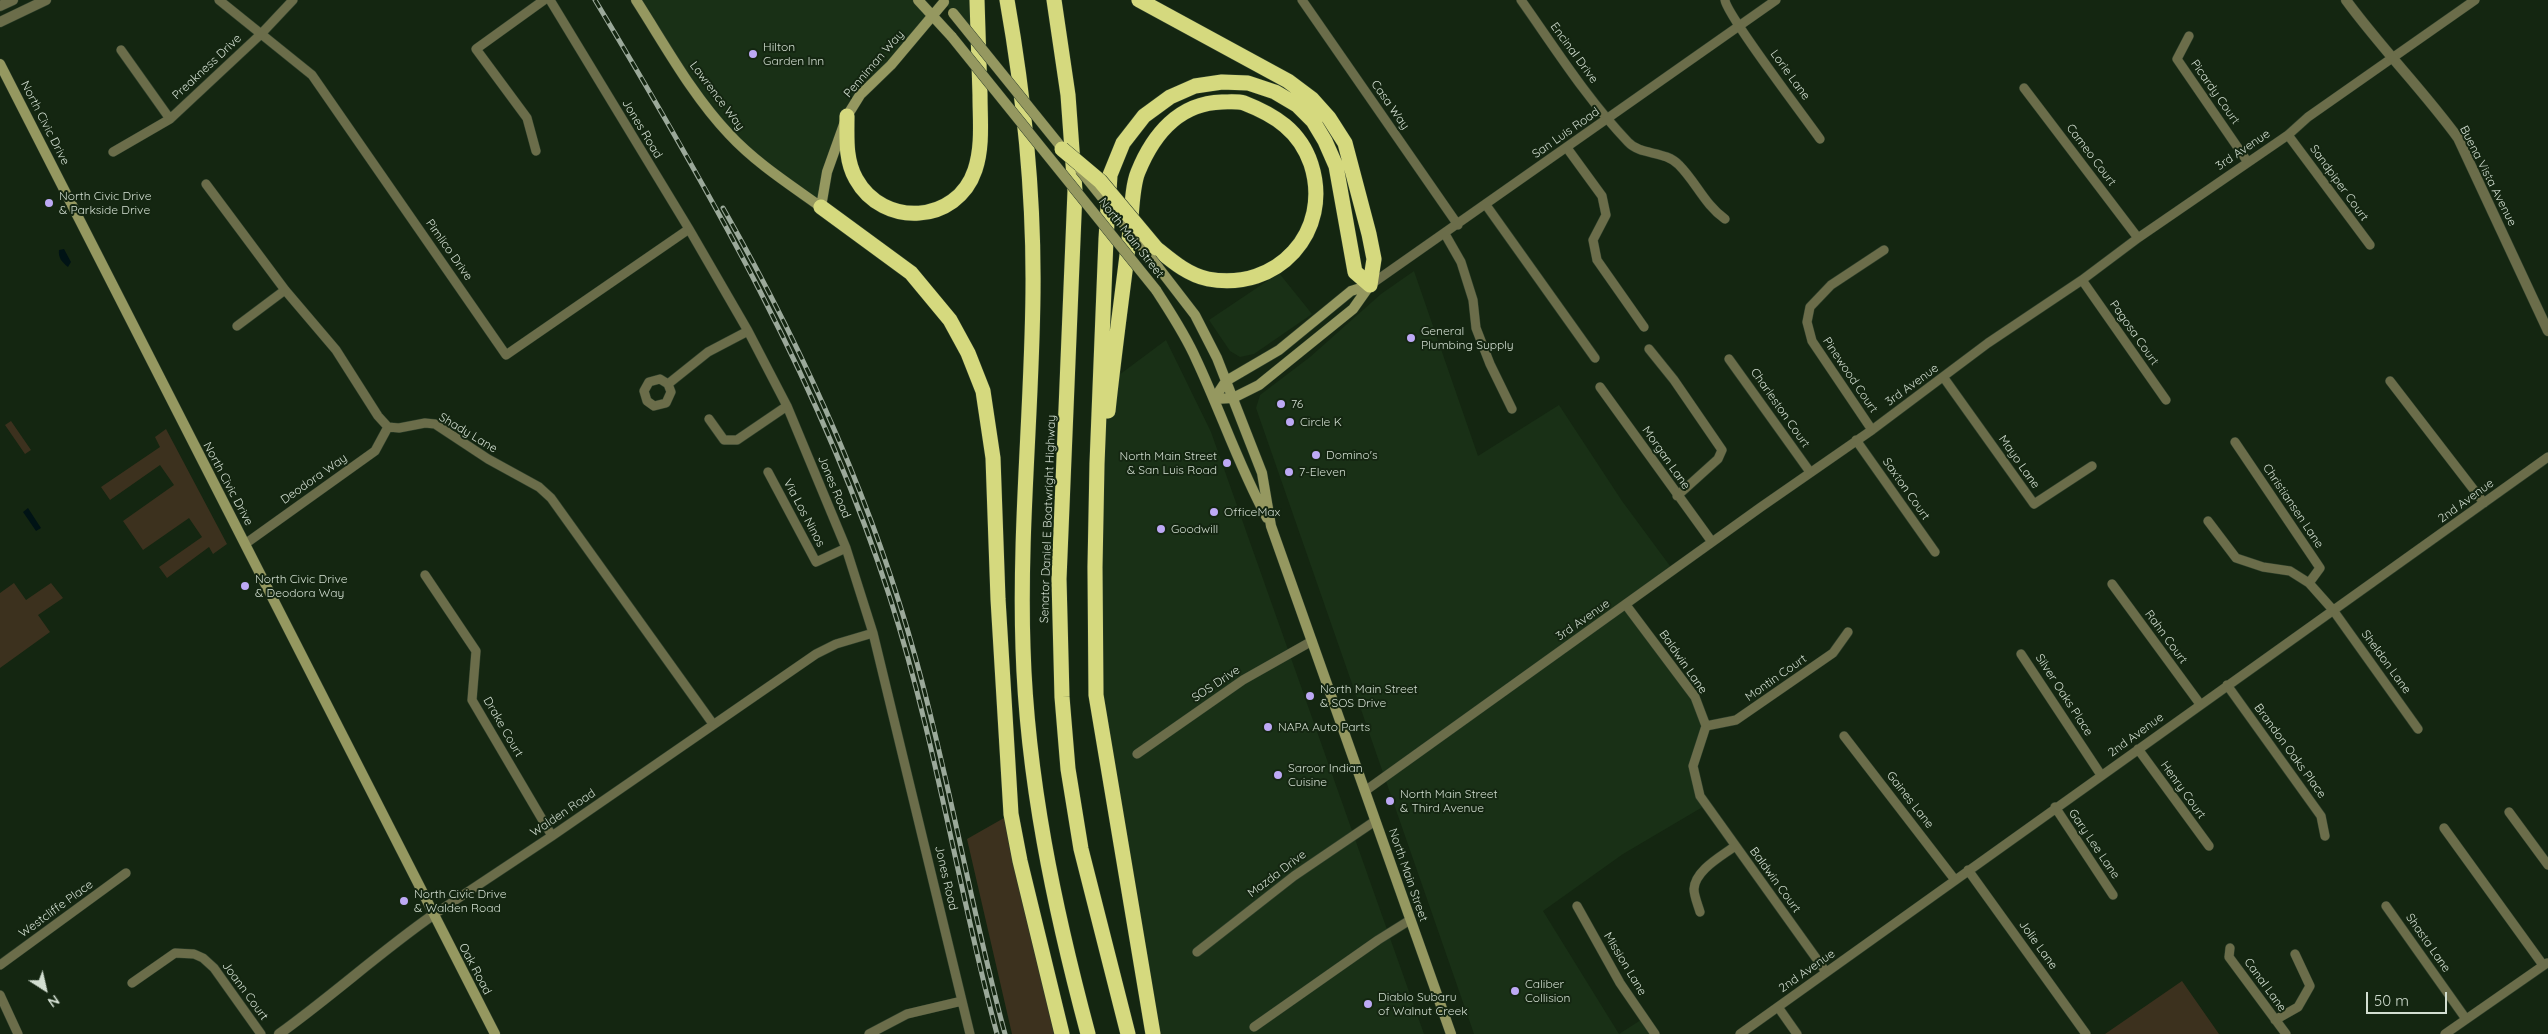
<!DOCTYPE html>
<style>
body{margin:0}
#map{position:relative;width:2548px;height:1034px;overflow:hidden;background:#142611;font-family:Quicksand,sans-serif}
canvas{display:block}
.north{position:absolute;left:20px;top:964px;width:50px;height:50px;-webkit-text-stroke:4px #142611;paint-order:stroke;rotate:145deg;font-size:14px;font-weight:700;line-height:20px;text-align:center;color:#d2ded1}
.north::after{content:'';display:block;margin:auto;width:18px;height:22px;background:#d2ded1;clip-path:polygon(50% 0,100% 100%,50% 72%,0 100%)}
.scale{position:absolute;left:2366px;top:992px;width:81px;height:22px;box-sizing:border-box;border:2px solid #d2ded1;border-top:0;padding-left:6px;font-size:15px;line-height:18px;white-space:nowrap;color:#d2ded1;-webkit-text-stroke:4px #142611;paint-order:stroke}
</style>
<div id="map">
<canvas width="2548" height="1034"></canvas>
<div class="north">N</div>
<div class="scale">50 m</div>
</div>
<script>
const c = document.querySelector('canvas').getContext('2d');
c.lineJoin = 'round';
function fill(path, color) {
  c.fillStyle = color;
  c.fill(path, 'evenodd');
}
function trace(path, color, width, dash) {
  c.strokeStyle = color;
  c.lineWidth = width;
  c.lineCap = dash ? 'butt' : 'round';
  c.setLineDash(dash || []);
  c.stroke(path);
}
function drawText(font, color, halo, rows, align = 'center') {
  c.font = font + ' Quicksand,sans-serif';
  c.lineWidth = 4;
  c.setLineDash([]);
  c.textBaseline = 'middle';
  c.strokeStyle = halo;
  c.fillStyle = color;
  for (const [text, x, y, turn = 0] of rows) {
    c.save();
    c.translate(x, y);
    c.rotate((+turn || 0) * Math.PI / 180);
    c.textAlign = isNaN(turn) ? turn : align;
    if (halo) c.strokeText(text, 0, 0);
    c.fillText(text, 0, 0);
    c.restore();
  }
}
fill(new Path2D(`
 M636,0H918L933,15L847,116L821,207L728,134Z
 M942,0H978L980,47L953,13Z
 M1414,271L1478,456L1559,405L1622,501L1673,570L1626,605L1695,697L1706,726L1693,766L1706,805L1623,854L1543,911L1619,1034L1644,1018L1655,1034H1474L1256,408L1260,395L1310,357L1381,294Z
 M1279,273L1312,314L1254,354L1240,357L1230,351L1209,320Z
 M1166,340L1211,432L1424,1034H1153L1096,695L1097,464L1107,421L1111,381Z`), '#193016');
fill(new Path2D(`
 M11,421L31,450L25,454L5,425Z
 M166,429L227,544L213,554L209,547L167,578L159,567L202,537L189,518L143,550L123,521L174,485L160,465L110,500L101,487L160,447L155,437Z
 M14,583L26,600L51,583L63,598L38,615L50,632L0,668V593Z
 M1011,814L1062,1034H1012L967,839Z
 M2182,981L2219,1034H2105Z`), '#3c311e');
fill(new Path2D(`
 M64,249L71,262L68,267C62,262 58,258 59,250Z
 M28,508L41,528L36,531L23,512Z`), '#001315');
const minor = new Path2D(`
 M219,0L312,75L506,355L689,229
 M550,0L689,229L748,331L787,406L846,548L873,633L970,1034
 M1302,0L1458,225
 M1521,0C1555,48 1587,99 1628,142C1641,156 1665,150 1679,165C1696,182 1705,205 1725,219
 M1725,0C1726,14 1806,119 1820,139
 M2189,36L2177,59L2247,161
 M121,50L170,119
 M2024,88L2138,238
 M2288,135L2370,245
 M1567,148L1602,196L1606,215L1593,240L1597,260L1644,327
 M536,151L527,118L476,49L544,0
 M113,152L170,119L261,34L293,0
 M206,184L285,290L336,350L378,416L388,427L399,428L425,423L435,424L488,459L539,487L551,498L713,724
 M1486,205L1595,358
 M1445,234L1461,262L1473,300L1476,328L1490,364L1512,409
 M2082,280L2166,400
 M1370,285L1776,0
 M237,326L285,290
 M1649,349L1674,380L1722,450L1718,459L1677,496
 M1729,359L1810,472
 M1944,378L2034,504L2092,466
 M2390,381L2484,503
 M668,384L671,392L666,403L654,406L647,401L644,391L649,382L660,379L668,384L708,352L748,331
 M1600,387L1712,542
 M709,419L724,440H737L787,406
 M1872,430L1812,341L1807,322L1810,307L1831,285L1884,250
 M1856,440L1935,552
 M2235,442L2320,568L2309,583
 M768,472L816,562L846,548
 M2208,521L2236,558L2263,567L2290,571L2309,583L2333,610L2418,729
 M245,544L375,451L388,427
 M425,575L476,651L472,700L552,836
 M2112,584L2200,704
 M1626,605L1695,697L1706,726L1693,766L1700,796L1826,972
 M2021,654L2101,775
 M2227,685L2321,816L2325,836
 M1706,726L1736,720L1833,653L1848,632
 M1844,736L1955,880
 M2138,749L2209,846
 M1137,754L1243,680L1312,641
 M1365,791L1761,507L1872,430L1988,343L2082,280L2138,238L2288,135L2308,117L2475,0
 M2055,807L2113,895
 M2509,812L2548,865
 M2444,828L2543,965
 M1968,870L2086,1034
 M1577,906L1620,983L1655,1034
 M2386,906L2466,1019
 M1700,912C1698,905 1694,896 1694,889C1695,870 1722,856 1735,846
 M433,915L552,836L816,654L836,644L873,633
 M2230,948L2229,957L2286,1034
 M1197,952L1294,876L1375,821
 M0,965L126,873
 M132,983L175,953L194,954L203,958L214,968L261,1034
 M0,995L18,1034
 M1778,1007L1797,1034
 M2275,1020L2298,1007L2310,986L2295,954
 M1254,1027L1378,940L1410,920
 M869,1034L907,1014L962,1001
 M1740,1034L2548,457
 M2445,1034L2547,963`);
const tertiary = new Path2D(`
 M2346,0C2381,48 2423,90 2458,138L2548,331
 M0,6L13,0
 M0,22L46,0
 M279,1034C332,996 380,952 433,915`);
const secondary = new Path2D(`
 M636,0C665,45 692,95 729,134C756,163 789,184 821,207L827,172L847,116L860,95L891,65L944,2
 M918,0L952,37
 M0,64L495,1034
 M1158,267L1195,315L1217,358L1262,473L1271,526L1451,1034
 M1156,290C1170,312 1185,334 1196,359C1221,412 1239,467 1267,518
 M1214,399L1233,398L1259,385L1353,309L1370,285
 M1214,399L1226,381L1279,350L1351,291L1370,285`);
const motorway = new Path2D(`
 M1007,0C1024,96 1034,194 1033,292C1032,410 1019,529 1023,648C1027,779 1054,907 1088,1034
 M1054,0L1068,95L1075,191L1059,579L1062,697L1068,769L1081,849L1128,1034
 M1139,0L1288,81L1312,99L1329,118L1345,143L1369,234L1374,259L1370,285
 M847,116C847,137 845,160 856,179C883,228 957,224 975,170C983,146 980,120 980,95C979,63 978,32 977,0
 M821,207L911,273L950,320L968,353L983,391L993,458L998,599L1011,814L1020,861L1062,1034
 M1108,411C1114,354 1122,297 1129,239C1132,220 1131,189 1138,172C1153,135 1179,103 1222,102C1229,102 1237,101 1244,103C1275,115 1300,131 1311,164C1333,232 1277,292 1208,279C1188,275 1172,261 1156,248
 M1153,1034L1096,695L1095,567L1097,464L1106,239L1110,175L1123,143L1144,116L1170,97L1195,86L1222,82L1248,83L1275,92L1297,105L1313,121L1325,141L1336,166L1355,272L1370,285`);
trace(minor, '#2f402c', 10);
trace(tertiary, '#2f402c', 11);
trace(secondary, '#2f402c', 11);
trace(motorway, '#2f402c', 16);
trace(minor, '#6b6d4a', 9);
trace(tertiary, '#6b6d4a', 10);
trace(secondary, '#959860', 10);
trace(motorway, '#d5d97e', 15);
const rail = new Path2D(`
 M595,0C709,190 822,386 890,598C936,741 958,889 997,1034
 M723,208C803,349 872,500 915,656C950,781 971,909 1005,1034`);
trace(rail, '#9ba99a', 5);
trace(rail, '#142611', 3, [9]);
const secondaryBridge = new Path2D(`
 M953,13L1066,153
 M952,37L1156,290
 M1080,170L1158,267`);
const motorwayBridge = new Path2D(`
 M1062,149L1100,181L1156,248`);
trace(secondaryBridge, '#2f402c', 11, []);
trace(motorwayBridge, '#2f402c', 16, []);
trace(secondaryBridge, '#959860', 10);
trace(motorwayBridge, '#d5d97e', 15);
for (const [x, y, r, color] of [
 [753,54,5,"#bda9f5"],
 [49,203,5,"#bda9f5"],
 [1411,338,5,"#bda9f5"],
 [1281,404,5,"#bda9f5"],
 [1290,422,5,"#bda9f5"],
 [1316,455,5,"#bda9f5"],
 [1227,463,5,"#bda9f5"],
 [1289,472,5,"#bda9f5"],
 [1214,512,5,"#bda9f5"],
 [1161,529,5,"#bda9f5"],
 [245,586,5,"#bda9f5"],
 [1310,696,5,"#bda9f5"],
 [1268,727,5,"#bda9f5"],
 [1278,775,5,"#bda9f5"],
 [1390,801,5,"#bda9f5"],
 [404,901,5,"#bda9f5"],
 [1515,991,5,"#bda9f5"],
 [1368,1004,5,"#bda9f5"]
]) {
  const dot = new Path2D();
  dot.arc(x, y, r, 0, 2 * Math.PI);
  c.fillStyle = color;
  c.fill(dot);
  trace(dot, '#142611', 2);
}
drawText('12px', '#d2ded1', '#142611', [
 ["Hilton",763,47],
 ["Garden Inn",763,61],
 ["North Civic Drive",59,196],
 ["& Parkside Drive",59,210],
 ["General",1421,331],
 ["Plumbing Supply",1421,345],
 ["76",1291,404],
 ["Circle K",1300,422],
 ["Domino's",1326,455],
 ["North Main Street",1217,456,"right"],
 ["& San Luis Road",1217,470,"right"],
 ["7-Eleven",1299,472],
 ["OfficeMax",1224,512],
 ["Goodwill",1171,529],
 ["North Civic Drive",255,579],
 ["& Deodora Way",255,593],
 ["North Main Street",1320,689],
 ["& SOS Drive",1320,703],
 ["NAPA Auto Parts",1278,727],
 ["Saroor Indian",1288,768],
 ["Cuisine",1288,782],
 ["North Main Street",1400,794],
 ["& Third Avenue",1400,808],
 ["North Civic Drive",414,894],
 ["& Walden Road",414,908],
 ["Caliber",1525,984],
 ["Collision",1525,998],
 ["Diablo Subaru",1378,997],
 ["of Walnut Creek",1378,1011]
], 'left');
drawText('12px', '#d2ded1', '#142611', [
 ["Encinal Drive",1574,53,54],
 ["Penniman Way",874,64,-49],
 ["Preakness Drive",207,67,-43],
 ["Lorie Lane",1790,75,54],
 ["Picardy Court",2215,92,55],
 ["Lawrence Way",717,96,53],
 ["Casa Way",1390,105,55],
 ["North Civic Drive",45,123,63],
 ["Jones Road",642,129,59],
 ["San Luis Road",1566,133,-35],
 ["3rd Avenue",2243,150,-34],
 ["Cameo Court",2091,155,53],
 ["Buena Vista Avenue",2488,176,63],
 ["Sandpiper Court",2339,183,54],
 ["North Main Street",1131,238,52],
 ["Pimlico Drive",449,250,55],
 ["Pagosa Court",2134,333,55],
 ["Pinewood Court",1850,375,56],
 ["3rd Avenue",1912,385,-36],
 ["Charleston Court",1780,408,55],
 ["Shady Lane",468,433,31],
 ["Morgan Lane",1666,458,55],
 ["Mayo Lane",2019,462,55],
 ["Deodora Way",314,479,-35],
 ["North Civic Drive",228,484,62],
 ["Jones Road",834,487,67],
 ["Saxton Court",1906,489,55],
 ["2nd Avenue",2466,501,-36],
 ["Christiansen Lane",2293,506,56],
 ["Via Los Ninos",804,513,62],
 ["Senator Daniel E Boatwright Highway",1048,519,-88],
 ["3rd Avenue",1583,620,-35],
 ["Rahn Court",2166,637,54],
 ["Baldwin Lane",1683,662,55],
 ["Sheldon Lane",2386,662,54],
 ["Montin Court",1776,678,-35],
 ["SOS Drive",1216,684,-34],
 ["Silver Oaks Place",2064,695,57],
 ["Drake Court",503,727,60],
 ["2nd Avenue",2136,735,-36],
 ["Brandon Oaks Place",2290,751,54],
 ["Henry Court",2183,790,54],
 ["Gaines Lane",1910,800,52],
 ["Walden Road",563,813,-34],
 ["Gary Lee Lane",2094,844,56],
 ["Mazda Drive",1277,874,-37],
 ["North Main Street",1408,875,71],
 ["Jones Road",946,878,77],
 ["Baldwin Court",1775,880,54],
 ["Westcliffe Place",56,909,-36],
 ["Shasta Lane",2428,943,55],
 ["Jolie Lane",2038,945,54],
 ["Mission Lane",1625,964,59],
 ["Oak Road",475,969,62],
 ["2nd Avenue",1807,971,-35],
 ["Canal Lane",2265,985,54],
 ["Joann Court",245,991,54]
]);
</script>
